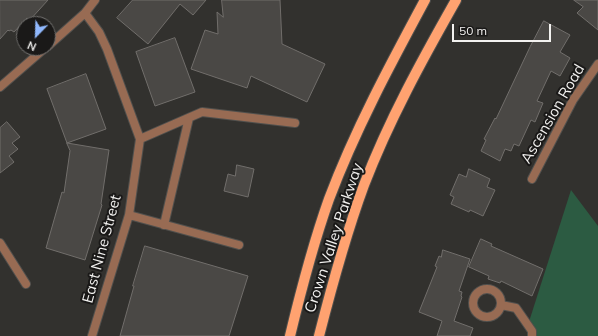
<!DOCTYPE html>
<style>
body{margin:0}
#map{position:relative;width:598px;height:336px;overflow:hidden;background:#32312e;font-family:Mulish,sans-serif}
canvas{display:block}
.north{position:absolute;left:16px;top:16px;width:40px;height:40px;box-sizing:border-box;background:#1a1918;border:1px solid #71706e;border-radius:50%;rotate:203deg;font-size:11px;font-weight:700;line-height:16px;text-align:center;color:#f3f2f0}
.north::after{content:'';display:block;margin:auto;width:14px;height:18px;background:#90b8fd;clip-path:polygon(50% 0,100% 100%,50% 72%,0 100%)}
.scale{position:absolute;left:452px;top:24px;width:99px;height:18px;box-sizing:border-box;border:2px solid #f3f2f0;border-top:0;padding-left:5px;font-size:12px;line-height:14px;white-space:nowrap;color:#f3f2f0;-webkit-text-stroke:3px #1a1918;paint-order:stroke}
</style>
<div id="map">
<canvas width="598" height="336"></canvas>
<div class="north">N</div>
<div class="scale">50 m</div>
</div>
<script>
const c = document.querySelector('canvas').getContext('2d');
c.lineJoin = 'round';
function fill(path, color) {
  c.fillStyle = color;
  c.fill(path, 'evenodd');
}
function trace(path, color, width, dash) {
  c.strokeStyle = color;
  c.lineWidth = width;
  c.lineCap = dash ? 'butt' : 'round';
  c.setLineDash(dash || []);
  c.stroke(path);
}
function drawText(font, color, halo, rows, align = 'center') {
  c.font = font + ' Mulish,sans-serif';
  c.lineWidth = 4;
  c.setLineDash([]);
  c.textBaseline = 'middle';
  c.strokeStyle = halo;
  c.fillStyle = color;
  for (const [text, x, y, turn = 0] of rows) {
    c.save();
    c.translate(x, y);
    c.rotate((+turn || 0) * Math.PI / 180);
    c.textAlign = isNaN(turn) ? turn : align;
    if (halo) c.strokeText(text, 0, 0);
    c.fillText(text, 0, 0);
    c.restore();
  }
}
fill(new Path2D(`
 M571,190L598,226V336H530L527,328Z`), '#2c5b42');
const building = new Path2D(`
 M0,0H48L29,21L27,18L14,32L11,30L9,31L8,30L0,39Z
 M133,0H206L193,15L180,4L148,44L117,18Z
 M222,0H280L282,44L325,64L307,102L251,76L247,88L191,69L205,30L218,34L217,12L223,17Z
 M574,0H598V30L577,13L583,7Z
 M544,21L570,35L560,52L570,58L560,76L551,71L537,101L543,103L535,122L531,120L519,146L514,144L511,151L505,149L500,161L481,151L486,140L484,139L495,118L496,119L530,47Z
 M175,38L195,92L155,106L136,52Z
 M86,74L106,129L67,143L47,89Z
 M7,122L20,137L12,143L18,149L9,156L14,162L0,173V128Z
 M67,143L109,150L101,204L102,205L85,260L46,248L62,192L64,193L70,151Z
 M237,165L254,169L248,197L224,191L228,174L235,176Z
 M469,169L490,179L487,187L495,190L483,216L470,210L469,212L451,204L454,197L450,195L459,174L466,177Z
 M481,239L492,244L491,246L543,269L532,296L501,281L500,283L488,279L489,276L469,267Z
 M145,246L248,276L229,336H120L134,286H133Z
 M443,250L470,259L459,291L462,292L461,296L462,297L454,321L473,328L470,336H437L442,321L419,312L437,267L435,266L439,256L441,257Z`);
fill(building, '#4a4845');
trace(building, '#716e6b', 1);
const minor = new Path2D(`
 M85,13L99,32L107,49L140,139L129,215L92,336
 M48,46L85,13L95,0
 M0,87L45,48
 M140,139L202,112L295,123
 M532,179L573,100L598,64
 M129,215L239,245
 M164,225L189,118
 M0,243L26,284
 M473 303a14 14 0 1 1 28 0a14 14 0 1 1-28 0Z
 M501,305L516,308L532,331V336`);
const primary = new Path2D(`
 M290,336C301,290 313,244 329,199C355,130 390,65 425,0
 M319,336C332,285 346,234 364,185C389,120 422,60 456,0`);
trace(minor, '#51504d', 10);
trace(primary, '#51504d', 12);
trace(minor, '#986b53', 8);
trace(primary, '#ffa270', 10);
drawText('15px', '#f3f2f0', '#1a1918', [
 ["Ascension Road",553,114,-60],
 ["Crown Valley Parkway",334,238,-72],
 ["East Nine Street",102,249,-75]
]);
</script>
